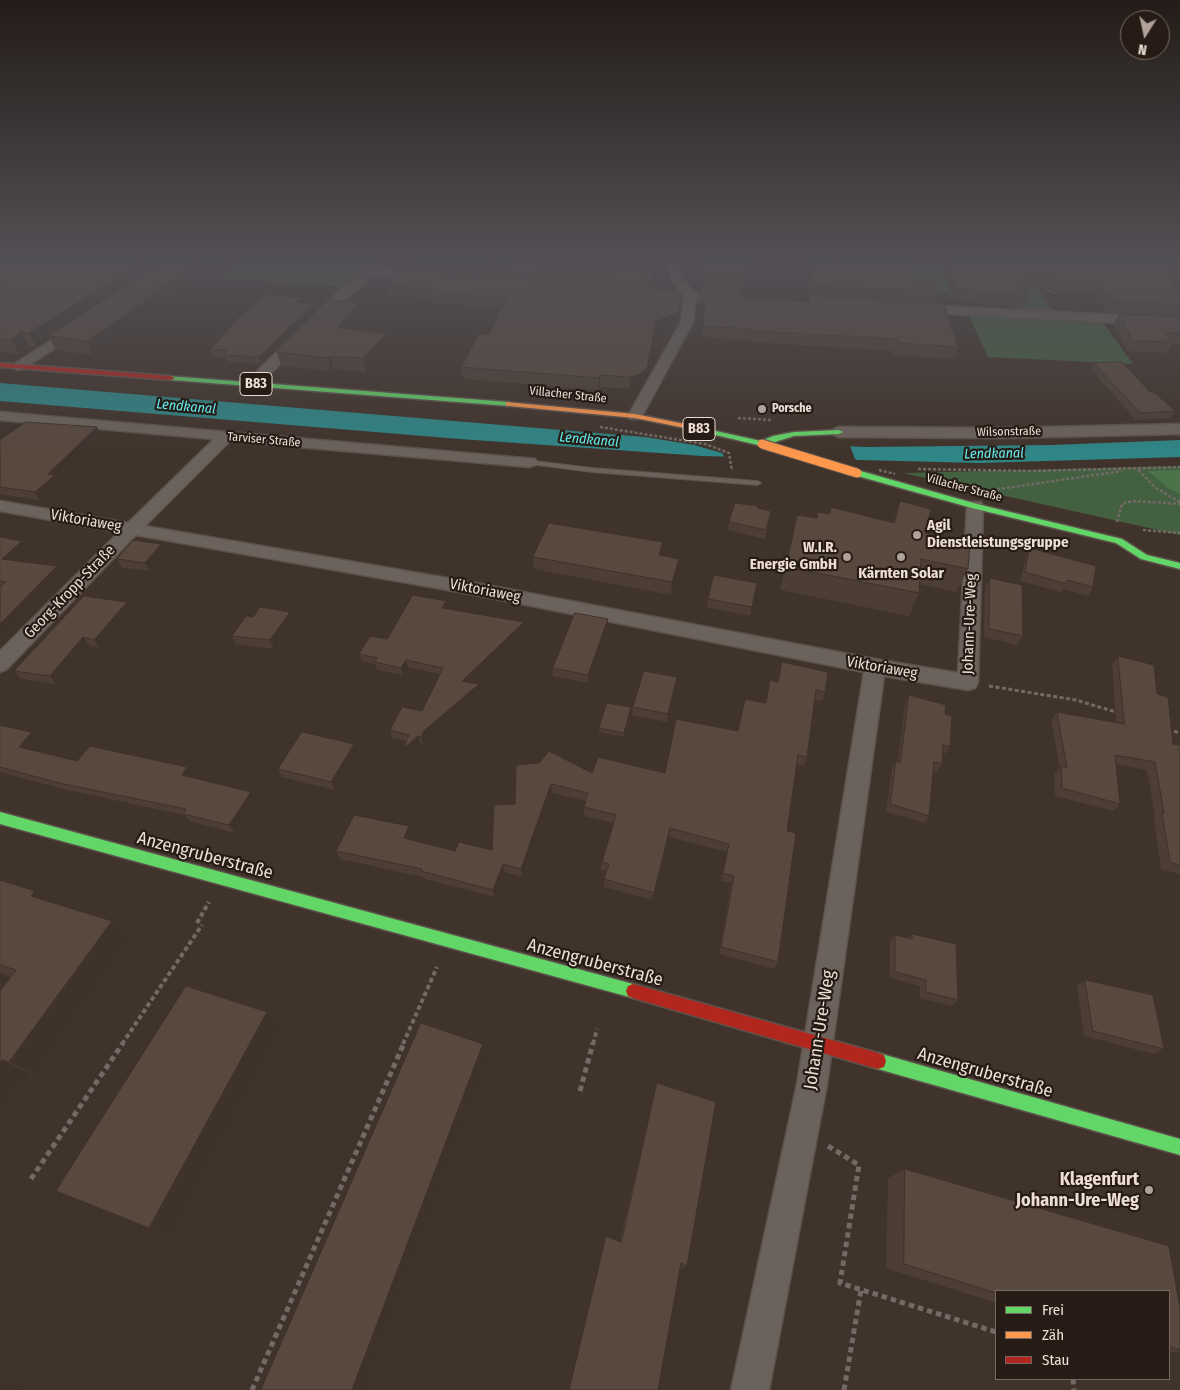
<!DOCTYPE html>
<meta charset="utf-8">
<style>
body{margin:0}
#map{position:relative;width:1180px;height:1390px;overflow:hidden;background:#40332b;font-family:"Fira Sans Condensed",sans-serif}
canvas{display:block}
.legend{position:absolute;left:995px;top:1290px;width:175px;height:90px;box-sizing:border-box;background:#261b15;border:1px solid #766962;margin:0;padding:6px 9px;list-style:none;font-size:15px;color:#edddd5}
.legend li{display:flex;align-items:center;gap:10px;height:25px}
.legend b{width:25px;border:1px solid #766962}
.north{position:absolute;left:1120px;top:10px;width:50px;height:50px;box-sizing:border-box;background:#261b15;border:1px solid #766962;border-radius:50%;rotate:190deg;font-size:14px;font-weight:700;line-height:20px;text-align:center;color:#edddd5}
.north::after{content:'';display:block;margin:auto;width:18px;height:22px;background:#b0a29a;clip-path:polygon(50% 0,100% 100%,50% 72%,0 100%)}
</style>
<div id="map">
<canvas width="1180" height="1390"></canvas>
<ul class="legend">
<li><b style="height:6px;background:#63d668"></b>Frei</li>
<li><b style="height:6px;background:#ff974d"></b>Zäh</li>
<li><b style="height:6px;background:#b3261e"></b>Stau</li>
</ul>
<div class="north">N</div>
</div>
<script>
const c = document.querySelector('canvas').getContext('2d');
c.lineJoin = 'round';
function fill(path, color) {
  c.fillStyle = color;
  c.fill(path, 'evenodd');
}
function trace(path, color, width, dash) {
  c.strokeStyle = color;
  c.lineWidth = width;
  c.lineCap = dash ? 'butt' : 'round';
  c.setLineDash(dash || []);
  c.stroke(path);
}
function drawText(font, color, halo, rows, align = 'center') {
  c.font = font + ' "Fira Sans Condensed",sans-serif';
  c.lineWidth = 4.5;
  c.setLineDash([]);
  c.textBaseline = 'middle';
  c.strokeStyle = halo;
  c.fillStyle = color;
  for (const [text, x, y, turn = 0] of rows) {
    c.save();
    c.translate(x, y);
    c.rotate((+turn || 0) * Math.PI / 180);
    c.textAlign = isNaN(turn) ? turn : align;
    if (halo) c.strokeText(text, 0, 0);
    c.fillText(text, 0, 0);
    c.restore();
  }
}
fill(new Path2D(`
 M243,261H372L342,287L219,278Z
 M919,266L944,267L962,301L950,299L948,294L903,290L905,267Z
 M1033,281L1051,309L1060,313L1017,311L1016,308H1022L1020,284Z
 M969,316L1103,323L1133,364L988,357Z
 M1180,466V535L903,473Z`), '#436041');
fill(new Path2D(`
 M1180,470V494L1168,488L1148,471Z`), '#4c734a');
fill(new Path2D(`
 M0,383L645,437L865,447L1052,445L1180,440V457L979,463L702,456L460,439L0,401Z`), '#2f8687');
fill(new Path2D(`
 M621,433L849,443L855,459L863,464L726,459L722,453L694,445Z`), '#40332b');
const lane = new Path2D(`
 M526,460L592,468L757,481L761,483L757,485L592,472L529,464L525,462Z`);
const street = new Path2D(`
 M375,261L386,263L379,269L426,273L432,276L426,279L372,276L342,302L257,387H247L245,384L247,381L334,296Z
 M668,261H679L683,279L694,293L728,295L734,299L728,303L696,300L693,322L642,416L640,419H630L628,416L681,322L684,300L654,298L648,294L654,290L681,292L671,280Z
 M918,305L1180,318V326L914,312L912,309L914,306Z
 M77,324L81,325L83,328L81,331L23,369L18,370L11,366Z
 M0,412L535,459L537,462L535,465L529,467L230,441L145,526L476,583L875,659L958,673L967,506L969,502H981L983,506L978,682L975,688L968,690L884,676L827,1084L769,1390H731L797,1084L864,672L476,595L136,535L7,669L0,672V651L119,532L0,511V501L128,523L214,439L0,420Z
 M1180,424V434L1003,438L839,437L834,435L831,432L834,429L839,427L1003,428Z`);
const fast = new Path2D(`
 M168,376L509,402L513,404L509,406L171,380H168Z
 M707,429L761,441L773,436L794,432L839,430L843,432L839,434L794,436L762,446L707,433Z
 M857,470L977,504L1122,539L1147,555L1180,563V569L1141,559L1116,543L972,508L854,475L853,473Z
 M0,812L633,984L638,986L640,991L638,996L633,998L0,824Z
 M878,1053L1180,1139V1155L878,1069L872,1067L870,1061L872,1055Z`);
const slow = new Path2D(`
 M506,402L635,414L710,429L714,431L710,433L635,418L509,406H506Z`);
const jam = new Path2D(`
 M0,363L171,376L175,378L171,380L0,367Z
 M633,984L878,1053L884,1055L886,1061L884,1067L878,1069L633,998L628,996L626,991L628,986Z`);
trace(lane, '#5d524b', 2);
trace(street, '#5d524b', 3);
trace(fast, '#5d524b', 3);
trace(slow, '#5d524b', 3);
trace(jam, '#5d524b', 3);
trace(new Path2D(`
 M1047,289L1055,294`), '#736a65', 2, [2.5, 1]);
trace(new Path2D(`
 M738,418L772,420
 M918,469L1033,471L1180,467
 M1138,470L1156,488L1180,502
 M992,490L1122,471
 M1117,522L1122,504L1132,501L1180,504
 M1143,530L1180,533`), '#736a65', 2.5, [3, 2]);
trace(new Path2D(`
 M989,686L1076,700L1119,713
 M1168,729L1180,733`), '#736a65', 3, [4, 2.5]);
trace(new Path2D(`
 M197,923L209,902
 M122,1044L202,925
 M403,1044L437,967
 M593,1044L597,1029`), '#736a65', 4, [4.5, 3]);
trace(new Path2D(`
 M580,1091L593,1043
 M828,1146L859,1165L840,1283L996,1332
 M31,1179L123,1043
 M1073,1379L1074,1390
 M252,1390L404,1043
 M844,1390L861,1290`), '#736a65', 5, [5.5, 4]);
fill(lane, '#6c625c');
fill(street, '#6c625c');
fill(fast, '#63d668');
fill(slow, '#ff974d');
fill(jam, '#b3261e');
const slowBridge = new Path2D(`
 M762,444L857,473`);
trace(slowBridge, '#5d524b', 11, []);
trace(new Path2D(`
 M600,427L705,444L729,453L732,471
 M879,470L895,474`), '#736a65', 2.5, [3, 2]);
trace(slowBridge, '#ff974d', 9);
fill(new Path2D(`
 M0,261H226L220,265H218L154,309L155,312L94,355L56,350L50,339L37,347L29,346L19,354L0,352Z
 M697,261H759L758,272L744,271L741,298L809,302L810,297H808L809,261H828L834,266V261H911L913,281L940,292L936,303L958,347L954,359L894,355L893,351L751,342V341L701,337L704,311L696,315L697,304L701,291L704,266L696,262Z
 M943,261H1180V283L1172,282L1180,295V316L1107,312L1103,305L1099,304L1094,294L1025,288L1024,290L1027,297L1022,308L951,300Z
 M411,264L653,279L651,288L412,270Z
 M388,285L682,301L678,324L655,333L647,379L638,387L630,389L600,387L599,390L463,379L461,367L489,334L501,308L433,303L432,299L390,295Z
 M303,302L316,311L261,364L227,362L225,358L213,357L210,350Z
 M1119,314L1180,317V344H1172L1167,353L1127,351L1113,324Z
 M362,316L351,329L387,334L390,347L366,372L333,369L332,371L281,366L277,352Z
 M1094,363L1150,392L1175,411L1171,418L1136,420L1091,369Z
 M101,434L57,477L60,482L39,500L0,494V440Z
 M900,501L925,533L968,569L956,592L920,584L919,593L909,616L780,590L797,515L817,518L818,512L829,514L831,507L893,522Z
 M771,511L765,539L728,530L729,522Z
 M0,537L22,541L28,550L16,561L57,566L63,575L0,640Z
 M1030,548L1093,587L1088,596L1063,589L1061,592L1020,581L1026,557Z
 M166,552L150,571L122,568L117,559Z
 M533,557L678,572L671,595L534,569Z
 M990,578L1023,636L1017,645L984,637L985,587Z
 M757,583L750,616L707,607L708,599Z
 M446,601L447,609L525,630L470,682L480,691L426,738L423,744H420L405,756L403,749L407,741L392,738L390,730L422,711L440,674L408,667L403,675L377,670L375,664L362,661L359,654L387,639Z
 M132,610L100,648L89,645L56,684L21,679L14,671Z
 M290,612L293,621L274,649L236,644L232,636L253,617Z
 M608,627L588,683L553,676V668Z
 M1118,656L1157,694L1173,744L1180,745V874L1161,869L1154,820L1155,818L1147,770L1116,764L1120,804L1113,811L1055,796L1054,774L1060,768L1051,720L1057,712L1116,723L1112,664Z
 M782,662L825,692L822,701L815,700L807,757L804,766L797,764L787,831L778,962L775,969L719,954L731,883L721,881L727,852L669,837L652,900L604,887V879L606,871L601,870L602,862L614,823L584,816V807L586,801L552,793L522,877L504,872L495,897L424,879L423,877L340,859L336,851L412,834L410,840L455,851L492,850L515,804L516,765L592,773H665L738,731L765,703L770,680L777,682Z
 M677,677L676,685L667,722L632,715L633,707Z
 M909,695L945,714L950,747L945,754H943L942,764L937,772L933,771L929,816L925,823L886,812L892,769L896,761L898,762L905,703Z
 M631,712L624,737L599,732V728Z
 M0,725L32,732L39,741L31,750L77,761L187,767L193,775L191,777L251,792L256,800L235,833L189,821L185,815L67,790L0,772Z
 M357,752L335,790L282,777L278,769Z
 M0,880L48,902L112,921L133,939L38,1075L31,1073L0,1118V991L11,977L0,973Z
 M912,934L958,1000L952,1006L920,998V986L890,978V942L895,935L908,938Z
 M1085,980L1164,1049L1154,1054L1084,1036L1077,986Z
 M657,1083L687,1266L681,1269L620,1241Z
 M905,1169L1169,1246L1180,1308V1352H1169V1291H996V1303L886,1268L888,1178Z`), '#4c3e35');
fill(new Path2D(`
 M144,261H169L48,336L50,339L37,347L29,333Z
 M200,261H216L218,265L154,309L155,312L94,355L87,341L145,298Z
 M219,261H226L220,265Z
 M683,291L682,301L678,324L655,333L647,379L638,387L630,389V377L656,321Z
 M705,300L704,311L696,315L697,304Z
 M360,303L362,316L340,340L337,327Z
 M314,304L316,311L261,364L259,357Z
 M21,332L29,346L19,354L11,340Z
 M387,334L390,347L366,372L363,358Z
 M330,356L333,369L332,371L328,358Z
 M600,375V387L599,390V378Z
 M97,427L101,434L57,477L60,482L39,500L35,492L48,474Z
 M22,541L28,550L9,567L2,559Z
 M663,542L662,555L658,568L659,555Z
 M161,544L166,552L150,571L145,563Z
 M679,559L678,572L671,595L672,582Z
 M57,566L63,575L0,640V624Z
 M446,601L447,609L442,608Z
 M127,602L132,610L100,648L94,640Z
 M290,612L293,621L274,649L270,640Z
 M608,619V627L588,683V675Z
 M524,622L525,630L463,688L462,681Z
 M83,637L89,645L56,684L50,676Z
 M406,660L408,667L403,675L401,668Z
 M677,677L676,685L667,722L668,714Z
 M479,684L480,691L426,738L423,744L421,737L424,731Z
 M631,707V712L624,737V733Z
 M32,732L39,741L27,755L19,747Z
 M418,736L420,744L405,756L403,749Z
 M354,744L357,752L335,790L331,782Z
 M187,767L193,775L187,783L182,775Z
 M551,784L552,793L522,877L521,869Z
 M251,792L256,800L235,833L229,825Z
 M409,826L412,834L407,846L404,838Z
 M670,828L669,837L652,900L654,893Z
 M503,864L504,872L495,897L493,890Z
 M35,891L59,910L31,896Z
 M112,921L133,939L38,1075L9,1062Z
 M267,1012L282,1028L174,1234L149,1228Z
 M483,1044L489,1058L365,1390H352Z
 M2,1060L31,1073L0,1118V1062Z
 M0,1378L29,1390H0Z`), '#3e322b');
const building = new Path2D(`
 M0,261H144L29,333L21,332L11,340L0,339Z
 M164,261H200L145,298H149L87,341L48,336Z
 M413,261H484L653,274L651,282L411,264Z
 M705,261H745L744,275L703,273Z
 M811,261H828L837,267V261H911L913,281L937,283L940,292L810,286Z
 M949,261H1180V271L1164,270L1180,295V305L1113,301L1109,293H1105L1100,283L1026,277L1028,281L1020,280L1027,297L955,289Z
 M401,270L683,291L678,313L656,321L647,368L639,375L630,377L600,375L599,378L461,367L479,334H489L506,298L431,292L435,289L388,285Z
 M700,291L742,293L741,298L810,302V296L944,304L958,347L898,343L897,339L753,331V329L703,326L705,300L697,304Z
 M267,294L301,298L297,302L314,304L259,357L224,355L227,350H210L237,319Z
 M330,300L360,303L337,327L387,334L363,358L330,356L328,358L277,352Z
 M1119,314L1180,317V334L1166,333L1173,342L1133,341Z
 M1122,362L1150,392H1154L1175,411L1140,413L1094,363Z
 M26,422L97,427L48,474L55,475L35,492L0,487V440Z
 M900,501L931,509L925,533L970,543L968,569L921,559L919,593L786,567L797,515L817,518L818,512L830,514L831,507L894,523Z
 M735,503L758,506L757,508L771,511L766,530L729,522Z
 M549,523L663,542L659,555L679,559L672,582L533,557Z
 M0,537L22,541L2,559L57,566L0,624V587L6,582L0,581Z
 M133,540L161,544L145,563L117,559Z
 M1030,548L1096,566L1093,587L1067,580L1066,584L1025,572Z
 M714,575L757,583L752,607L708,599Z
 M990,578L1022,585L1023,636L989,629Z
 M413,595L446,601L442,608L524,622L462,681L479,684L424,731L421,737L418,736L403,749L409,735L390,730L402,707L422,711L443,668L406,660L401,668L375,662L377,658L359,654L370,636L387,639Z
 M84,596L127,602L94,640L83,637L50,676L14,671Z
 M260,607L290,612L270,640L232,636L246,616L253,617Z
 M575,613L608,619L588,675L553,668Z
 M1118,656L1154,665L1157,694L1168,697L1173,744L1180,745V865L1170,862L1162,812L1164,813L1155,762L1115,755L1120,804L1062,788L1061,766L1067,768L1057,712L1124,724Z
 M782,662L828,672L825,692L816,690L807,757L798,755L787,831L796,833L778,962L721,947L734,876L723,873L729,844L670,828L654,893L604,879L609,864L602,862L616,815L584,807L588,793L551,784L521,869L503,864L493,890L421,871L422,869L336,851L354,815L409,826L404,838L455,851L459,842L492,850L494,805L515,804L516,765L539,763L549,751L592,773L598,757L665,773L676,719L738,731L745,699L766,703L770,680L778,682Z
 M644,671L677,677L668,714L633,707Z
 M909,695L946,705L945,714L952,716L950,747L943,745L942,764L934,762L929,816L890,804L896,761L900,763Z
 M607,703L631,707L624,733L599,728Z
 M0,725L32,732L19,747L77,761L90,746L187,767L182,775L251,792L229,825L183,814L186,809L59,783L0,767Z
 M302,732L354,744L331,782L278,769Z
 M0,880L35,891L31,896L112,921L9,1062L2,1060L0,1062V991L16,970L0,965Z
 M912,934L956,944L958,1000L926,992V980L895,972V935L912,939Z
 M1085,980L1153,995L1164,1049L1093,1031Z
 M186,986L267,1012L149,1228L56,1191Z
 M421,1023L483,1044L352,1390H261Z
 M657,1083L716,1102L687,1266L681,1263L658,1390H569L606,1236L621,1242Z
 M905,1169L1169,1246L1180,1308V1350L1169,1346V1291H996V1293L904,1264Z`);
fill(building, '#58483e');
trace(building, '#3e322b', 1);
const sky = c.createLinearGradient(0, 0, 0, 456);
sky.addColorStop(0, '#231c18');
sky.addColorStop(0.57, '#535055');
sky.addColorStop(1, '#53505500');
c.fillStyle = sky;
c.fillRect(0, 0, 1180, 456);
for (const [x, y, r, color] of [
 [762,409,5,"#b0a29a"],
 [917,535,5,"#b0a29a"],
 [847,557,5,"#b0a29a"],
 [901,557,5,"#b0a29a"],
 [1149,1190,5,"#b0a29a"]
]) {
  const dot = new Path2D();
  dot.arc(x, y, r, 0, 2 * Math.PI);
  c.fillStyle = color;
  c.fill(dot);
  trace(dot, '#261b15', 2);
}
drawText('12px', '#edddd5', '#261b15', [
 ["Villacher Straße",568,395,6],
 ["Wilsonstraße",1009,432,-1],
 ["Tarviser Straße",264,440,5],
 ["Villacher Straße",964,488,15]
]);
drawText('bold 12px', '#edddd5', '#261b15', [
 ["Porsche",772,409]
], 'left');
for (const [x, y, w] of [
 [256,384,32],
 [699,429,32]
]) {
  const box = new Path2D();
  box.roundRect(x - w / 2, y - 11.5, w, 23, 4);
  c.fillStyle = '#261b15';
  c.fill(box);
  trace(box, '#edddd5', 1);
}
drawText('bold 14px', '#edddd5', null, [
 ["B83",256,384],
 ["B83",699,429]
]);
drawText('italic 14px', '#63ebee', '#261b15', [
 ["Lendkanal",186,407,5],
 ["Lendkanal",589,440,5],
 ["Lendkanal",994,454,-1]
]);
drawText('15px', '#edddd5', '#261b15', [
 ["Viktoriaweg",86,521,10],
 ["Viktoriaweg",485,591,11],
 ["Georg-Kropp-Straße",70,592,-46],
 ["Johann-Ure-Weg",970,624,-88],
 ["Viktoriaweg",882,668,10]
]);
drawText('bold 15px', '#edddd5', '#261b15', [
 ["Agil",927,526],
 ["Dienstleistungsgruppe",927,543],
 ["W.I.R.",837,548,"right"],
 ["Energie GmbH",837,565,"right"],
 ["Kärnten Solar",901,574,"center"]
], 'left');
drawText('18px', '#edddd5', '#261b15', [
 ["Anzengruberstraße",205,856,15],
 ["Anzengruberstraße",595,963,15],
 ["Johann-Ure-Weg",820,1030,-81],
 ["Anzengruberstraße",985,1073,16]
]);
drawText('bold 18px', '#edddd5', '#261b15', [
 ["Klagenfurt",1139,1180],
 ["Johann-Ure-Weg",1139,1201]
], 'right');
</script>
